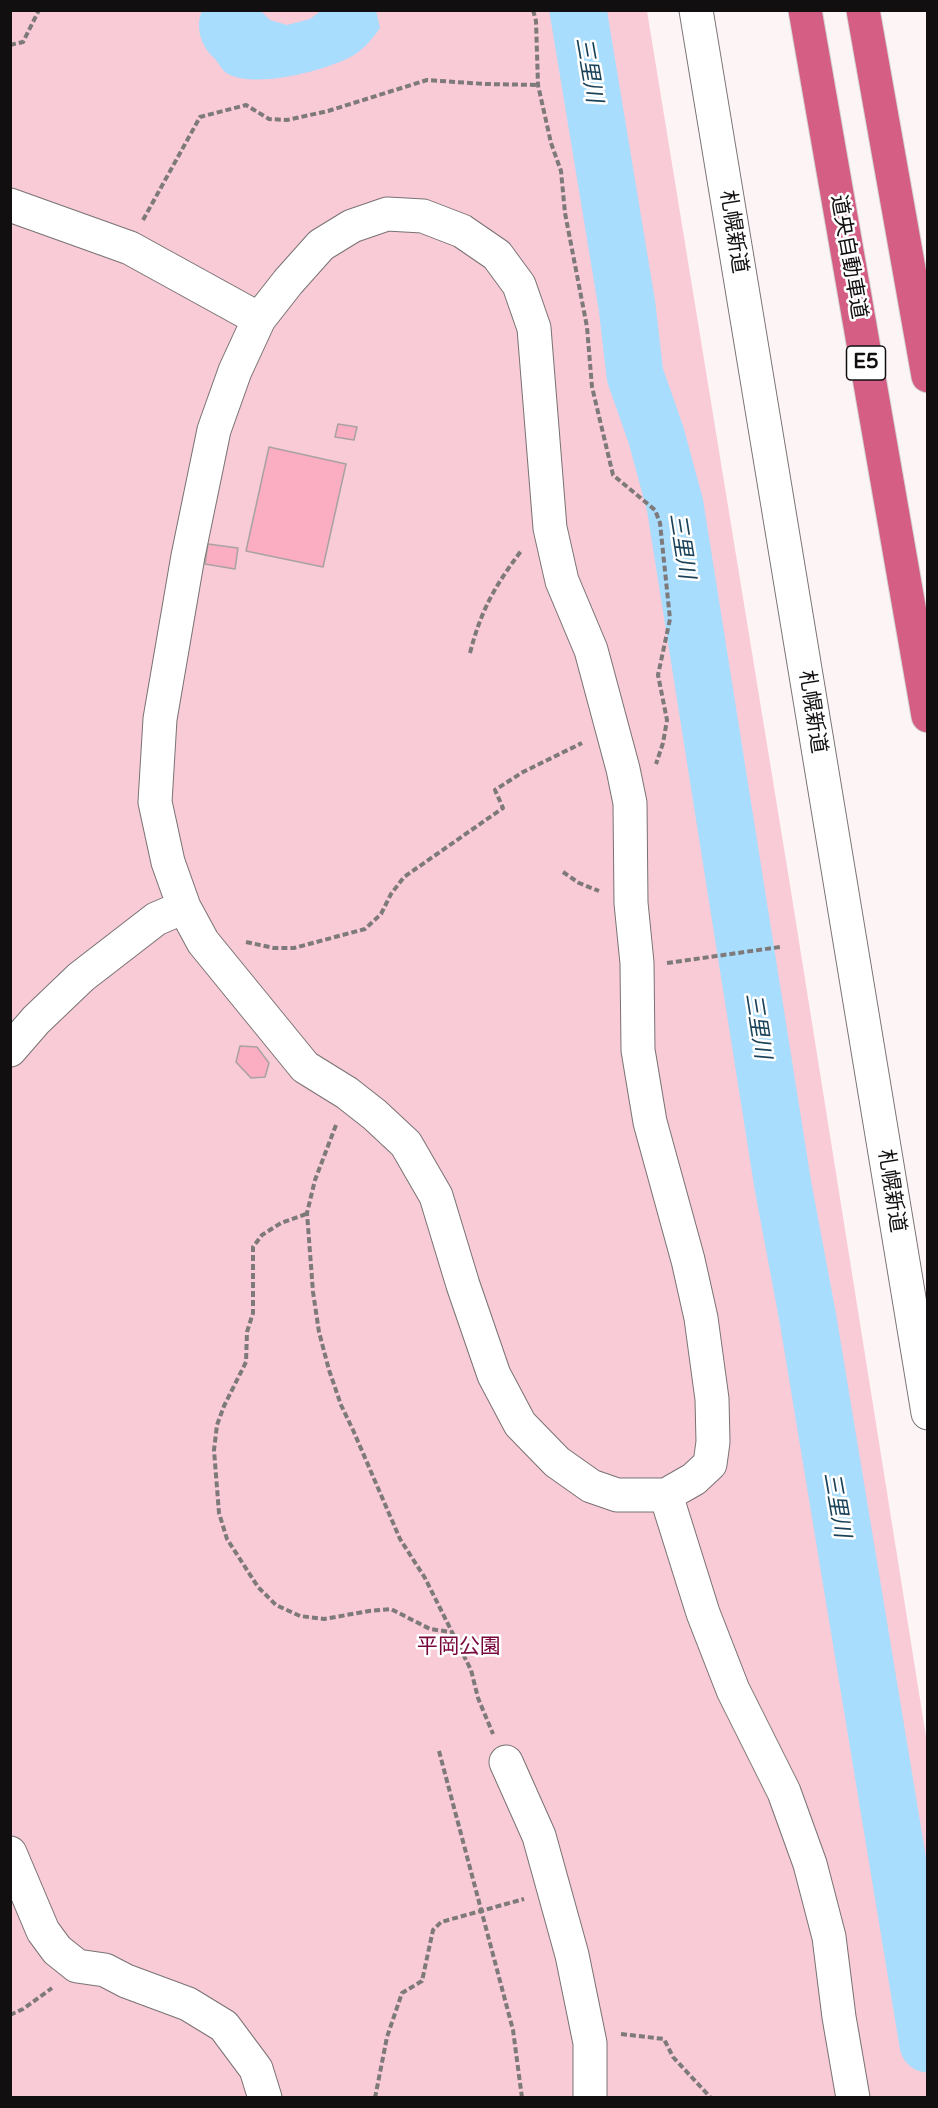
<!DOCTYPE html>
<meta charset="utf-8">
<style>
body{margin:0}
#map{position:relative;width:938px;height:2108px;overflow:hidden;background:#fcf4f5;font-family:"Varela Round",sans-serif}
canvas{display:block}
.frame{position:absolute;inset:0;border:12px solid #120f10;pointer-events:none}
</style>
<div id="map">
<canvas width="938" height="2108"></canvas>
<div class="frame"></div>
</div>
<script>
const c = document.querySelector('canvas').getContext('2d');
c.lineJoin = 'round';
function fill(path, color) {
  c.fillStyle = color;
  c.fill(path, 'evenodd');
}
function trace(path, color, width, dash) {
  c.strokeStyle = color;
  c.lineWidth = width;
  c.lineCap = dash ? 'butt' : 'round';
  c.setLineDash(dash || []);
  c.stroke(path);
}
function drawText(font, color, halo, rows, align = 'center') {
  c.font = font + ' "Varela Round","Noto Sans JP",sans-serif';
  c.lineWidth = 5;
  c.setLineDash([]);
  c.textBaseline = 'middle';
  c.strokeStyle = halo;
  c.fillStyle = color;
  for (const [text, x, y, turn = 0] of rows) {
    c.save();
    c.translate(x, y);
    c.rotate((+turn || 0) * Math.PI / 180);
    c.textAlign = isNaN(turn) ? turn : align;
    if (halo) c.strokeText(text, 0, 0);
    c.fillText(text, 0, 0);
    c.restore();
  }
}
fill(new Path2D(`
 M10,11H647L789,879L927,1743V2097H11Z`), '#f8cbd6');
fill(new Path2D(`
 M202,11H261L270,20L287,25L310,19L321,11H376L380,28C373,38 365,48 354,55C329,70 256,89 228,74C222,71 218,61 213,57C201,46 195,26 202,11Z`), '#a8ddfd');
trace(new Path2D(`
 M578,10L627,306L635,375L656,435L675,505L783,1186L808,1319L928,2044`), '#a8ddfd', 57);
const building = new Path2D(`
 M338,424L357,427L354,440L335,437Z
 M269,447L346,464L323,567L246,551Z
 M208,544L238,548L235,569L205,564Z
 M240,1046L257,1047L269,1063L265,1077L251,1078L236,1062Z`);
fill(building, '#fbadc2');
trace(building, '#a9a2a3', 1.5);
const minor = new Path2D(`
 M696,10L928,1413
 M10,205L130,248L259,319
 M387,214L423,216L462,231L497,255L519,285L534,328L550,528L562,581L591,650L623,769L630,803L631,903L637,963L638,1050L650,1122L688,1260L701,1318L712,1399L713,1442L710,1464L694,1479L666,1495H617L591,1486L557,1462L520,1424L494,1375L463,1285L436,1196L406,1144L375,1115L347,1093L305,1067L203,942L184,907L168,862L155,802L160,719L188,556L214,430L235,371L259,319L288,282L321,245L352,226Z
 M10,1050L36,1020L81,977L156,919L184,907
 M666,1495L703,1613L733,1690L784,1792L810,1864L829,1937L839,2017L853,2098
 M506,1762L539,1836L572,1955L590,2043V2098
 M10,1853L43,1931L57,1950L77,1966L105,1970L126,1981L188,2004L224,2026L256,2069L265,2098`);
const highway = new Path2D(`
 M805,10L928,716
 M863,10L928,376`);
trace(minor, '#797274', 35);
trace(highway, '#d4d4d4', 35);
trace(new Path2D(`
 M533,10L536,21L538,85L551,143L561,171L565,213L587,327L592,387L613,475L655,510L660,523L670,619L658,675L667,720L663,743L656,764
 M10,45L23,42L39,10
 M143,220L200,117L246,105L269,119L287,120L328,111L427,80L485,84L538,85
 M470,653C481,610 495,586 521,551
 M563,872L579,883L599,891
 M246,942L274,948H294L365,929L381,914L391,894L404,877L503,808L495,790L523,772L582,743
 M667,963L780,947
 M336,1125L315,1180L307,1213L313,1292L319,1332L329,1370L341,1405L353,1430L400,1539L425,1578L471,1670L478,1698L493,1734
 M306,1214L281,1223L262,1235L253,1247V1313L247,1332L246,1362L224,1406L217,1425L214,1450L219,1513L227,1539L258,1587L276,1605L300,1616L324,1619L369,1611L391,1609L430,1629L451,1632
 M439,1751L513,2030L522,2098
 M10,2015L23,2009L52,1988
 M621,2034L664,2039L673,2057L711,2098
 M375,2098L387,2037L402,1993L422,1981L433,1930L441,1922L524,1899`), '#7e797a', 4, [6, 3]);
trace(minor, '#fff', 33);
trace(highway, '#d45e84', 33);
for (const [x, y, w] of [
 [866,363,39]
]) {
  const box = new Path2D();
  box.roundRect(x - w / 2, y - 17, w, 34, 4.5);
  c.fillStyle = '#fff';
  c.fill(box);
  trace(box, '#120f10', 1.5);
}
drawText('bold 20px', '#120f10', null, [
 ["E5",866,363]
]);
drawText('21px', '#120f10', '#fff', [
 ["札幌新道",733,232,81],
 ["道央自動車道",848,257,80],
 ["札幌新道",812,712,81],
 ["札幌新道",891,1191,81]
]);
drawText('21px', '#79063b', '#fff', [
 ["平岡公園",459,1647]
]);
drawText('italic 22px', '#1a4258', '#fff', [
 ["三里川",588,70,80],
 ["三里川",681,546,81],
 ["三里川",757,1026,81],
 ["三里川",836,1505,80]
]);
</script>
